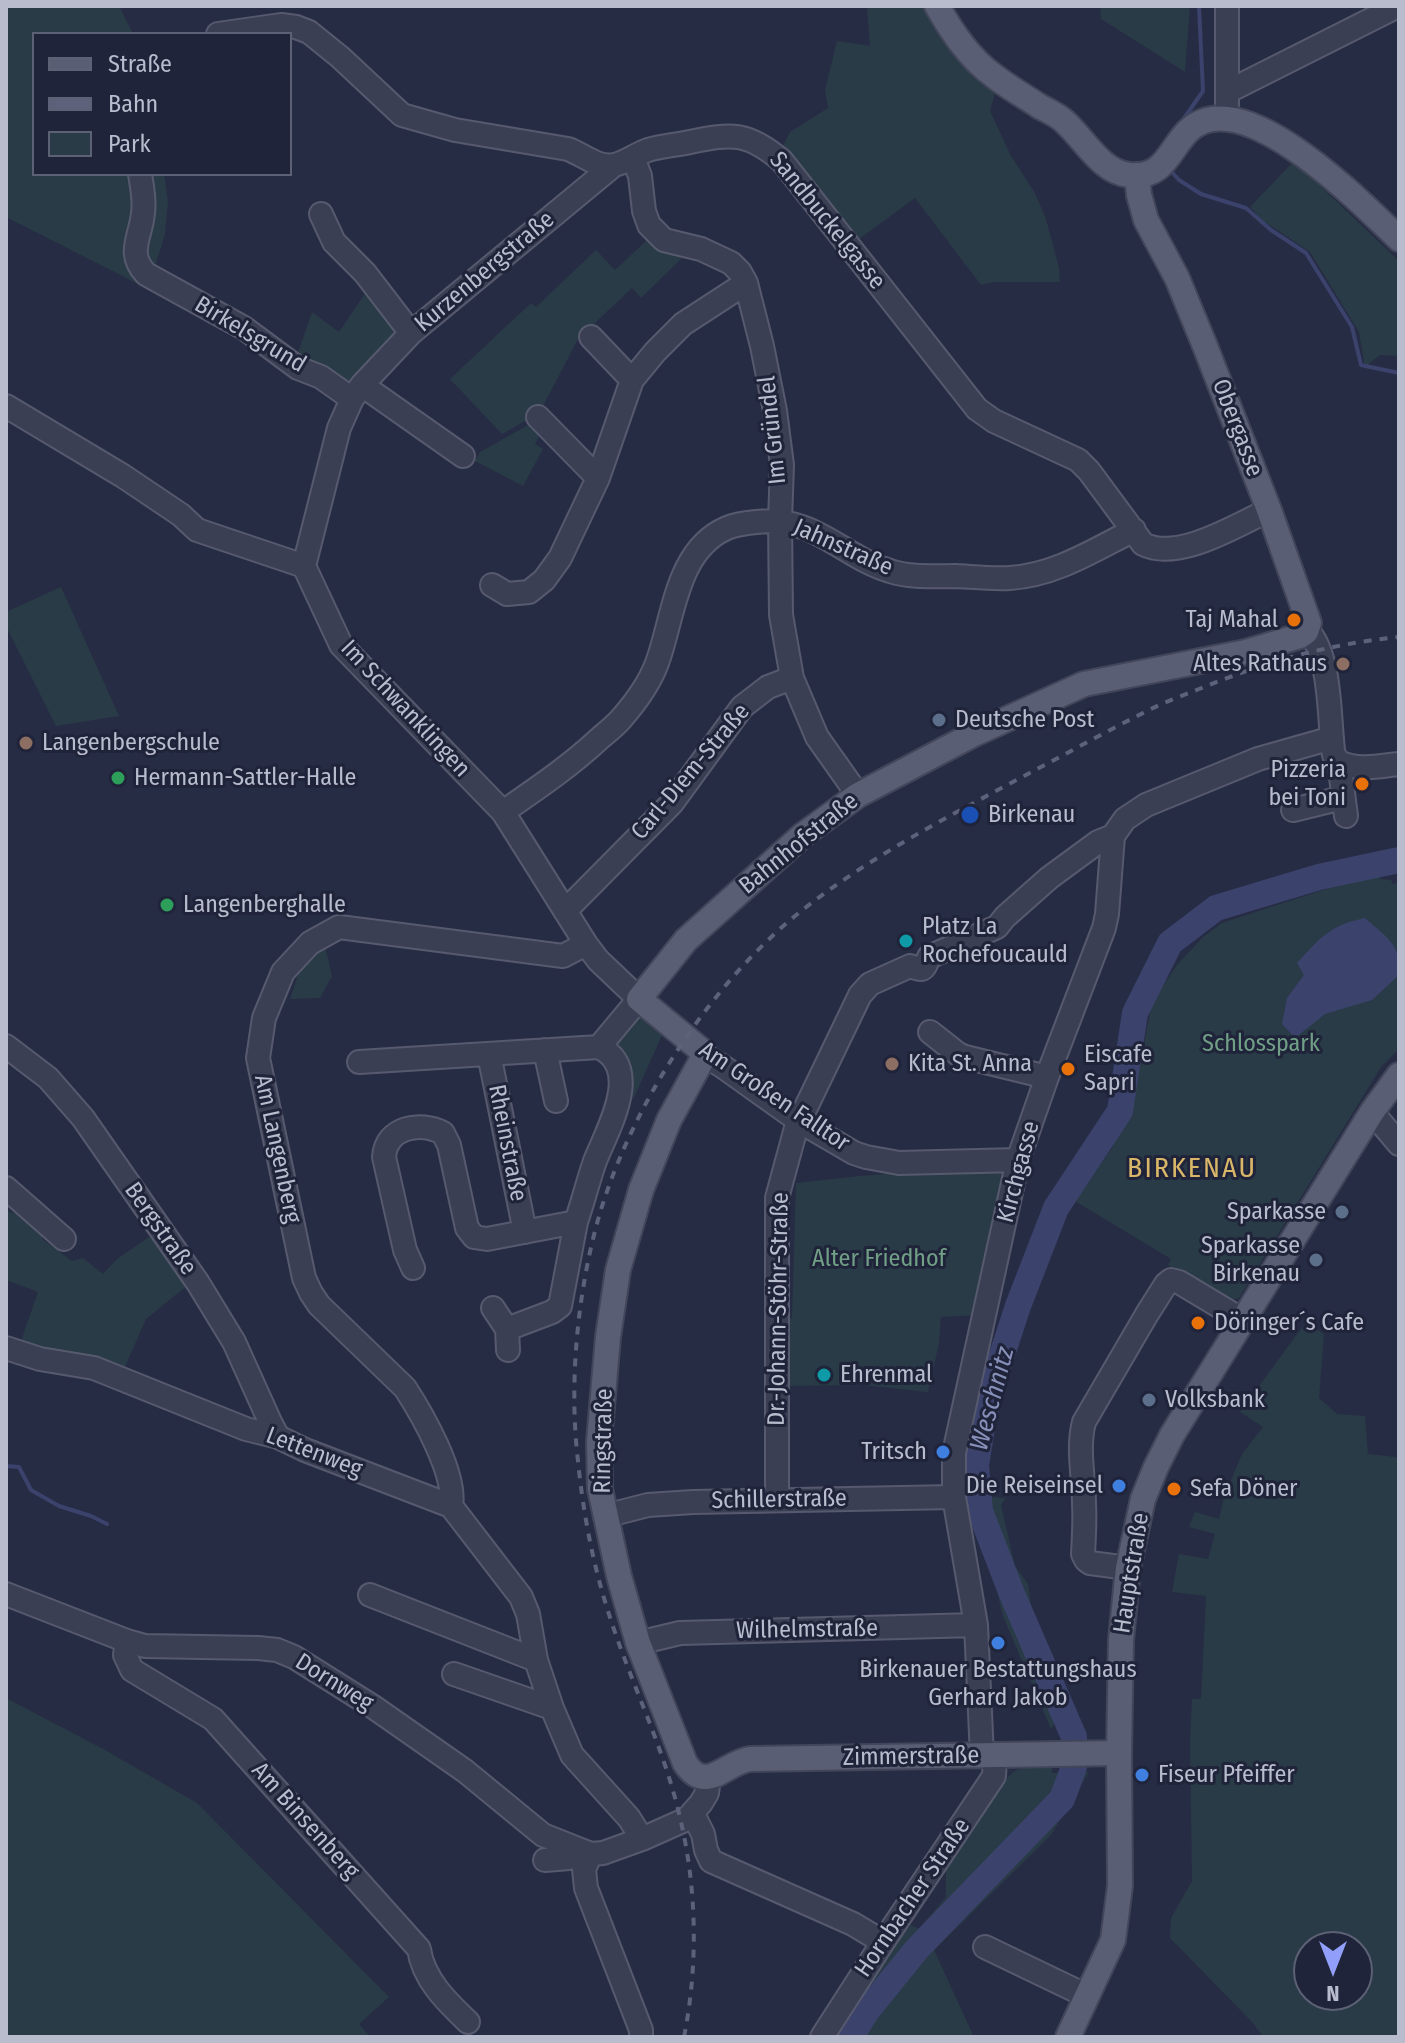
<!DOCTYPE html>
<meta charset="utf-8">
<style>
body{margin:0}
#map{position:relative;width:1405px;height:2043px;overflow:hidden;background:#272c45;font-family:"Fira Sans Condensed",sans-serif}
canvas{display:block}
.frame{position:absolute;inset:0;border:8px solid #b9bccd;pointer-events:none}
.legend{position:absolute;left:32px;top:32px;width:260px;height:144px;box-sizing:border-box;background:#20243a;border:2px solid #5d6175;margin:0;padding:10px 14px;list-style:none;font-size:24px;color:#b9bccd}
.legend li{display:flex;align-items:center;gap:16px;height:40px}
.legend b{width:40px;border:2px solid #5d6175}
.north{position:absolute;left:1293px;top:1931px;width:80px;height:80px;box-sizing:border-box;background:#20243a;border:2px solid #5d6175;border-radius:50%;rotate:180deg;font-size:22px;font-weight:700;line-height:32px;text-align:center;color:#b9bccd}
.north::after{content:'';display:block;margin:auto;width:28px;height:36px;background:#919ffb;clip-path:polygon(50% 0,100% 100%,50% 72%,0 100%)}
</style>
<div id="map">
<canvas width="1405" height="2043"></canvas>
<div class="frame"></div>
<ul class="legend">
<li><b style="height:10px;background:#5a5e74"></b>Straße</li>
<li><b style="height:10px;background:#5d627b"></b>Bahn</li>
<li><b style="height:22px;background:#293b46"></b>Park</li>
</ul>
<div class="north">N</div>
</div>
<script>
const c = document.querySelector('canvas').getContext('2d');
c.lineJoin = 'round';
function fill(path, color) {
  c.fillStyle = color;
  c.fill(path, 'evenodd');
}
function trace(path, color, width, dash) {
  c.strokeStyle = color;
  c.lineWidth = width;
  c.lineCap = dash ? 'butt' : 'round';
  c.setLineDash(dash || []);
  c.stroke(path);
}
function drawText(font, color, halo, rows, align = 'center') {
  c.font = font + ' "Fira Sans Condensed",sans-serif';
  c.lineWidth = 6;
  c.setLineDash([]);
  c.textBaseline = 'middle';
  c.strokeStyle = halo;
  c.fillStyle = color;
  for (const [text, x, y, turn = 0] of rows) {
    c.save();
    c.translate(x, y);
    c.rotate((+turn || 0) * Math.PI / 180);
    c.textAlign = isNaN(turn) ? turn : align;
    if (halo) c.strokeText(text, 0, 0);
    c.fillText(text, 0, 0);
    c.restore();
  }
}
fill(new Path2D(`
 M6,6H119L133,34H34V174H164L168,201L165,234L148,289L6,217Z
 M867,6H926L996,89L990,111L1011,156L1035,193L1046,219L1059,268L1060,282H994L981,285L915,198L855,242L780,151L790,132L828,108L825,90L837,41L870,46Z
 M1100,6H1190L1185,72L1101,19Z
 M1294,161L1399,261V356L1380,355L1365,367L1359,332L1310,252L1262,220L1250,207Z
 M647,240L663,251L684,256L641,298L632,288L578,339L544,404L527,420L502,434L450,379L531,303L536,307L596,250L615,270Z
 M370,286L396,330L392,339L349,389L295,361L312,312L339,332Z
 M530,424L543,428L535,444L543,449L523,486L475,461L480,452Z
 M61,587L119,716L56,726L6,626V612Z
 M1380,875V879L1391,880L1393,884L1399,883V1049L1381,1067L1239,1298L1228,1301L1168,1265L1171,1259L1075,1201L1112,1148L1127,1116L1135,1092L1152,1002L1177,965L1203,937L1222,923L1363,877Z
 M317,945L325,946L332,976L320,998L290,999L298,975Z
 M636,1013L662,1035L633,1100L617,1038Z
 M1002,1165L1010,1174L978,1315L941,1317L939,1343L928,1392L864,1385L781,1386L780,1319L792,1318L796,1183L860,1176Z
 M7,1211L29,1218L48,1231L42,1239L72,1261L83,1258L103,1274L117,1259L149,1237L155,1238L188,1285L146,1319L124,1369L20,1344L38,1292L6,1280Z
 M1306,1322L1324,1334L1319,1398L1337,1414L1365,1416L1368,1454L1396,1457L1399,1460V2037H1263L1253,2023L1170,1938L1171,1918L1192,1881L1190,1741L1192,1699H1201L1206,1596L1172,1592L1179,1554L1208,1559L1215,1534L1189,1527L1195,1512L1219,1519L1224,1497L1242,1454L1263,1427L1240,1412ZM1309,1947H1357V1995H1309Z
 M993,1497L1006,1498L1001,1505L1015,1566L1028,1584L1036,1643L1057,1689L1060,1714L1051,1729L1003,1616L989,1558L981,1500Z
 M6,1698L105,1750L197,1803L389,1997L359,2024L370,2037H6Z
 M1026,1767H1052V1773L1089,1772L1051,1835L934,1950L974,2037H830L872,1972L911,1925L919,1929L946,1897V1854L957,1853L1009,1776L1016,1770Z`), '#293b46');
fill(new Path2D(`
 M1365,918C1385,936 1404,946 1398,976L1372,1000L1325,1014L1295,1038L1282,1024L1287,998L1304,975L1297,963C1320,938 1330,925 1365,918Z`), '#3b426c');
trace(new Path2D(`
 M1180,124L1203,91L1199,6
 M1169,169L1179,180L1201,194L1246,208L1271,230L1306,253L1352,327L1361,365L1399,373
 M6,1466L19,1467L31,1490L59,1506L91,1516L107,1524`), '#3b426c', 4);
trace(new Path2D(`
 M851,2037L866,2012L917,1949L1062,1799L1074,1767V1737L1012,1594L980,1511L976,1465L984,1416L999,1364L1018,1306L1056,1208L1120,1111L1135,1013L1170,943L1216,908L1319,877L1399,860`), '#3b426c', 26);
const minor = new Path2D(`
 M218,34L281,25L296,27L309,32L340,57L402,115L455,130L568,149C584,155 597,168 614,165C626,163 636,154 648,150C661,146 676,145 690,142C732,133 748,132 782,161L977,409L994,421L1078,460L1089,471L1143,544C1178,562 1237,525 1269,510
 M1227,92L1398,6
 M1227,105V6
 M633,158L640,176L644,211L649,225L664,240L701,249L731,263L740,272L746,283L762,346L775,411L782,465L780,520L781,615L792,678L817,737L858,795
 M140,174C142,187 145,200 143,213C141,237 126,253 146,274L244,328L298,368L321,377L352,399
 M321,214L334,242L365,273L411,333
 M591,337L632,380
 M362,385L463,456
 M6,406L123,476L181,515L197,530L304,566L341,645L503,812L586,944L598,960L639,999L599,1047L359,1062
 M538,417L598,478
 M304,566L339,428L352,399L362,385L411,333L614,165
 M492,585L507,594L529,592L544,580L560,558L598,478L632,380L655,352L683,324L746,283
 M1307,630C1331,654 1329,717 1333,750L1334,755L1339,762L1346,816
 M1339,762C1359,771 1379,766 1399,764
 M1293,810L1342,798
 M503,812C536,789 569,767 599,739C606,733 615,726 621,719C635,703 650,682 657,663C674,617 676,550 727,528C736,524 746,523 756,522C814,515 841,556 890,571C911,578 934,576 956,576C974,577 993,579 1010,578C1056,575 1094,550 1134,530
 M565,911L672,803L742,707L768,687L792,678
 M930,1032L958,1054L965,1057L1047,1077
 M6,1046L48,1078L83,1118L159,1227L198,1283L234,1342L271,1424L278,1437
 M545,1050L556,1101
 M489,1054L525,1232
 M704,1055L722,1066L799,1121L854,1153L866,1157L899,1163L1018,1160
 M1372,1112L1399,1144
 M6,1188L64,1239
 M413,1268L405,1250L384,1157C386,1127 420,1121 443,1133L449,1145L467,1228L474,1237L487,1239L576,1222C583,1202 588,1181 595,1161C607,1130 644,1069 599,1047
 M493,1308L507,1329
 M6,1348L40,1359L94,1368L246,1429L278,1437L305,1450L451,1506L521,1597L528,1614L536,1660L552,1708L572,1755L629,1818L642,1839
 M508,1350L507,1329L552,1312L560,1306L576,1222
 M777,1499V1198L796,1128L860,995L870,984L910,966C924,971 923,971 929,957L997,927L1005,917L1049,878L1098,842L1113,836
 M451,1506C457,1475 422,1414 405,1388L319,1305L311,1293L304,1278L258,1058L264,1018L283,972L310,943L339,927L563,956L586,944
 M605,1516L648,1505L693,1502L954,1497
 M1128,1568L1090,1563L1086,1560L1083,1554C1084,1537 1085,1520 1084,1504C1084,1476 1077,1449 1084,1422L1147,1314L1166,1284L1171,1280L1179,1282L1244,1321
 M6,1594L127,1641L145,1646L258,1648L277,1650L294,1657L372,1706L465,1771L543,1835L591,1854L603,1853L642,1839L687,1819L701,1803L707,1793L709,1778
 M370,1595L536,1660
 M127,1641L125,1655L132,1670L213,1719L419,1949C423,1979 447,2002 468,2022
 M638,1643L680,1633L976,1625
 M454,1674L552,1708
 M982,1756L976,1625L954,1497V1453L1018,1160L1047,1077L1104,928L1107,914L1113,836L1125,819L1146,805L1258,759L1332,738
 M693,1814L703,1834L706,1850L711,1861L853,1924L883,1942
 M591,1854L584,1869L586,1888L641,2030V2037
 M545,1860L569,1858L580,1851
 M985,1947L1087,1996
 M822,2037L883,1942L994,1776L995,1756`);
const major = new Path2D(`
 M937,6C952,32 969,58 994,76C1008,87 1024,96 1039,106C1048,111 1058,115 1065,122C1084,139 1101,172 1129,175C1164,179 1169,150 1188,131C1242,79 1363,205 1399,239
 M1119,1753L750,1759C724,1763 706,1795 685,1763L638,1643L619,1576L600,1489L599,1442L608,1337L618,1270L641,1190L669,1120L703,1058L701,1050L639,999L686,940L803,835L858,795L974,734L1084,684L1246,652L1300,636L1306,632L1309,623L1269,510L1205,346L1177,278L1146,220L1139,195L1137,175
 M1068,2037L1113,1940L1120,1886L1119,1753L1121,1640L1128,1568L1143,1499L1156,1467L1172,1435L1372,1112L1399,1075`);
trace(minor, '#575a6e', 26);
trace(major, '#42465a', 28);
trace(minor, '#3b3f54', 22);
trace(major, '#5a5e74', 24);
trace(new Path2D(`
 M684,2037C698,1967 697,1891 681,1822C665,1748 629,1680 607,1608C592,1560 583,1511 578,1461C569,1386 577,1299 596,1227C627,1111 710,982 805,908C877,852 959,811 1039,768C1075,749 1111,729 1147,711C1164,702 1182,696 1199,689C1265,662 1328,644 1399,637`), '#5d627b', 4, [8, 8]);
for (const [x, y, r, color] of [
 [1294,620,8,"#e8710a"],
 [1343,664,8,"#8d6e63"],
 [939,720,8,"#5c6f8a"],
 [26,743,8,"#8d6e63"],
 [118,778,8,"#2e9e5b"],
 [1362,784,8,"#e8710a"],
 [970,815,10,"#1a4fb4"],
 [167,905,8,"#2e9e5b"],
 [906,941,8,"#0f9aa8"],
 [892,1064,8,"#8d6e63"],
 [1068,1069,8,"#e8710a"],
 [1342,1212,8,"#5c6f8a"],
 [1316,1260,8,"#5c6f8a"],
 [1198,1323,8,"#e8710a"],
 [824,1375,8,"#0f9aa8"],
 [1149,1400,8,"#5c6f8a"],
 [943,1452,8,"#3f7fe0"],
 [1119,1486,8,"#3f7fe0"],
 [1174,1489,8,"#e8710a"],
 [998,1643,8,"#3f7fe0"],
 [1142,1775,8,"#3f7fe0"]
]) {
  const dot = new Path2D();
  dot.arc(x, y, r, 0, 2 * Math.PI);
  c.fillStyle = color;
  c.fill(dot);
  trace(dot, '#20243a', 3);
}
drawText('24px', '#b9bccd', '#20243a', [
 ["Sandbuckelgasse",827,221,51],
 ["Kurzenbergstraße",485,272,-40],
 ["Birkelsgrund",250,335,31],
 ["Obergasse",1237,428,69],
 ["Im Gründel",773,430,-96],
 ["Jahnstraße",843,548,24],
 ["Im Schwanklingen",405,709,47],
 ["Carl-Diem-Straße",691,772,-50],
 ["Bahnhofstraße",799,844,-39],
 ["Am Großen Falltor",774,1097,34],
 ["Rheinstraße",507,1143,79],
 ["Am Langenberg",277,1149,78],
 ["Kirchgasse",1019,1172,-75],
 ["Bergstraße",160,1229,55],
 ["Dr.-Johann-Stöhr-Straße",779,1309,-89],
 ["Ringstraße",604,1441,-89],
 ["Lettenweg",314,1453,21],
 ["Schillerstraße",779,1500,-1],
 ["Hauptstraße",1132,1573,-81],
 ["Wilhelmstraße",807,1630,-1],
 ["Dornweg",334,1683,32],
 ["Zimmerstraße",911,1757,-1],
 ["Am Binsenberg",305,1821,48],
 ["Hornbacher Straße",913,1898,-56]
]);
drawText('24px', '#b9bccd', '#20243a', [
 ["Taj Mahal",1278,620,"right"],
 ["Altes Rathaus",1327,664,"right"],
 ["Deutsche Post",955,720],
 ["Langenbergschule",42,743],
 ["Pizzeria",1346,770,"right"],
 ["bei Toni",1346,798,"right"],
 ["Hermann-Sattler-Halle",134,778],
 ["Birkenau",988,815],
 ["Langenberghalle",183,905],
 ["Platz La",922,927],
 ["Rochefoucauld",922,955],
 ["Eiscafe",1084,1055],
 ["Sapri",1084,1083],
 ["Kita St. Anna",908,1064],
 ["Sparkasse",1326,1212,"right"],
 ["Sparkasse",1300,1246,"right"],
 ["Birkenau",1300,1274,"right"],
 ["Döringer´s Cafe",1214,1323],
 ["Ehrenmal",840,1375],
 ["Volksbank",1165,1400],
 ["Tritsch",927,1452,"right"],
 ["Die Reiseinsel",1103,1486,"right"],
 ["Sefa Döner",1190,1489],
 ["Birkenauer Bestattungshaus",998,1670,"center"],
 ["Gerhard Jakob",998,1698,"center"],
 ["Fiseur Pfeiffer",1158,1775]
], 'left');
drawText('24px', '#709f86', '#20243a', [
 ["Schlosspark",1261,1044],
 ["Alter Friedhof",879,1259]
]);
drawText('italic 26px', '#8790b9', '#20243a', [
 ["Weschnitz",993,1399,-75]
]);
c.letterSpacing = '2px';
drawText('28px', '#d9b668', '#20243a', [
 ["BIRKENAU",1192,1169]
]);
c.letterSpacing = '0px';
</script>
